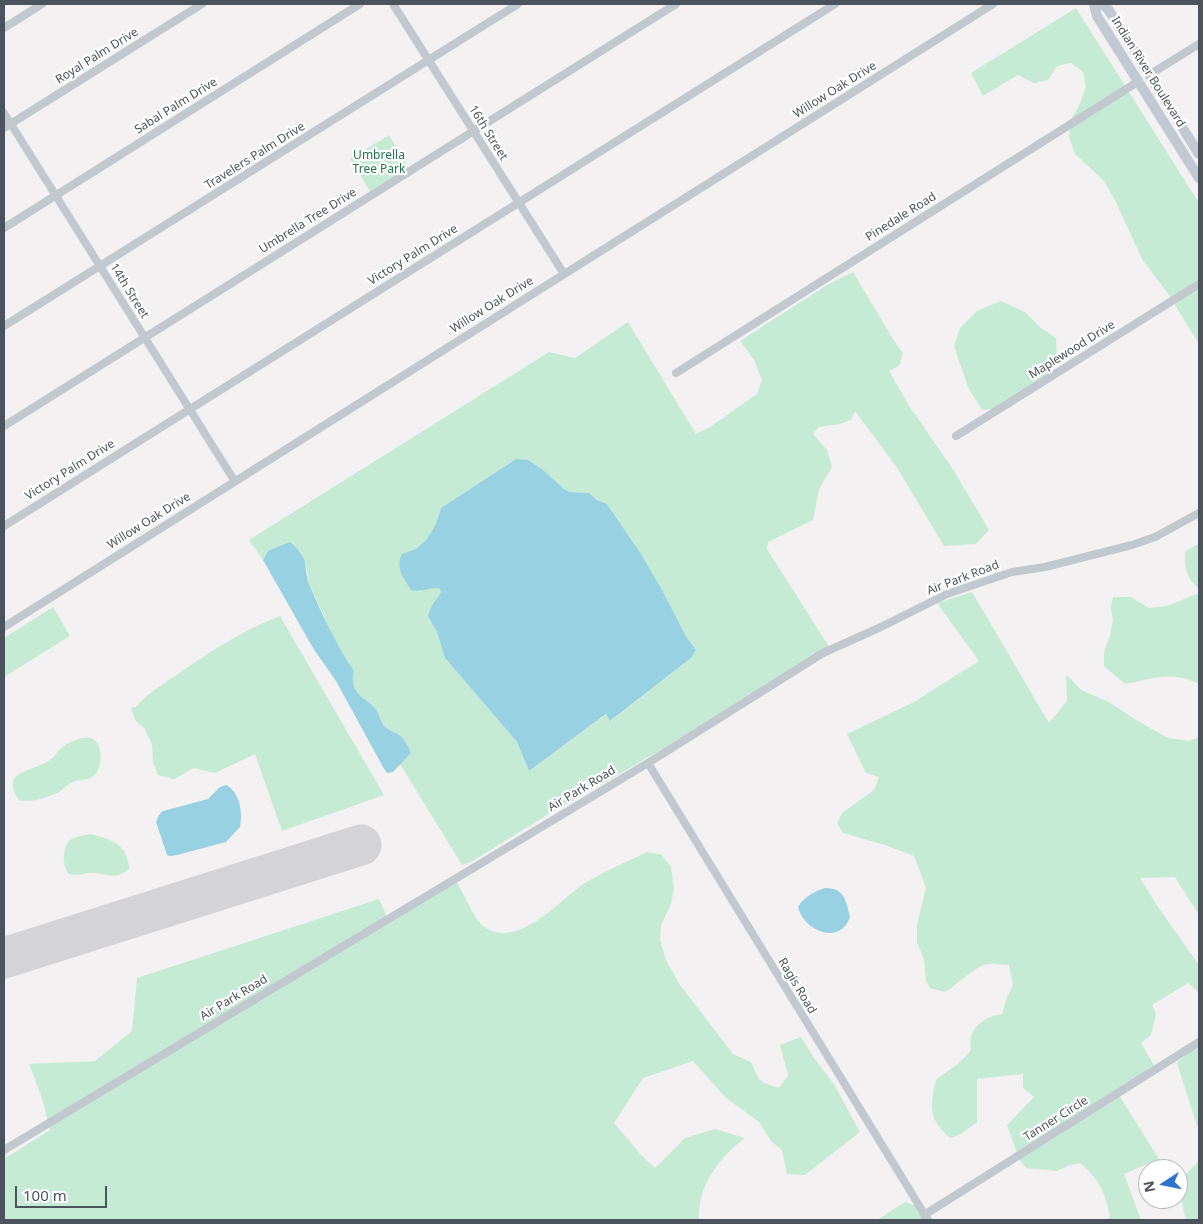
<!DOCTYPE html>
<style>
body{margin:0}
#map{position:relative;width:1203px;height:1224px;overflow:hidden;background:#f3f1f1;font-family:"Noto Sans",sans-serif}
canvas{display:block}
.frame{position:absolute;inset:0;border:5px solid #4b545c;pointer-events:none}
.north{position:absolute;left:1138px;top:1159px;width:50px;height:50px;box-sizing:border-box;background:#fff;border:1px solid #b7bbbe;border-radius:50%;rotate:259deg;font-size:14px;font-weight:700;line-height:20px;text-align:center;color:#4b545c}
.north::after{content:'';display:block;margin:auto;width:18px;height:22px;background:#3073ce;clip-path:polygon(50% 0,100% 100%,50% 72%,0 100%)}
.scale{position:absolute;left:15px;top:1186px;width:92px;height:22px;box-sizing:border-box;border:2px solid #4b545c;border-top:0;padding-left:6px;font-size:15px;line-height:18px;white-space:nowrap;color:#4b545c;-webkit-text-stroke:4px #fff;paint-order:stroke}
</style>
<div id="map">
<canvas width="1203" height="1224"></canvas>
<div class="frame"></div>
<div class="north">N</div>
<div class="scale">100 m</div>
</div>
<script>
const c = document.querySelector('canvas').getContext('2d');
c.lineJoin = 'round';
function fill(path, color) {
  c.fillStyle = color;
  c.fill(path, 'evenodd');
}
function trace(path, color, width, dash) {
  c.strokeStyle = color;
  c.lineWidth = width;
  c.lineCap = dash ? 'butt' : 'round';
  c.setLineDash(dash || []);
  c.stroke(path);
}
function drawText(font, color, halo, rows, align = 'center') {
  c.font = font + ' "Noto Sans",sans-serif';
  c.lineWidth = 4.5;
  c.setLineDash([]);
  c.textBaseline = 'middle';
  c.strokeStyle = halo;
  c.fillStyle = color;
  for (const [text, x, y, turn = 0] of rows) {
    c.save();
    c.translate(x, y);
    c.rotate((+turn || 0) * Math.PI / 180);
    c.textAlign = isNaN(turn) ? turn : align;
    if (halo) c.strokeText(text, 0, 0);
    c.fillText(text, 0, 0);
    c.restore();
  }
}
fill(new Path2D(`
 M1076,8L1199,203V344L1167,292L1143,261L1114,198L1103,180L1075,154L1069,137L1071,119L1079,106L1086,87L1083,72L1071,63L1057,66L1048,80L1034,83L1018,75L983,96L971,73Z
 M389,135L409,168L370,191L350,159Z
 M853,272L893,339L903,353L900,365L889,371L910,407L954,471L989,530L976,544L944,546L896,466L855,411L851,420L840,424L819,427L813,434L827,450L832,467L819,489L813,520L768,542L767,549L831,650L599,786L547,815L471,862L462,865L400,764L411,753C408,748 405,740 401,736C396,732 389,731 384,726C380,720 379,713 375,708C362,695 349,693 354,671L333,638L324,616L309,583L306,564L300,550L268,551L263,560L249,540L549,352L575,358L628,322L696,434L710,427L757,394L762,380L754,360L740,341L827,285ZM516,459L528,460L542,469L564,489L570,492L589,493L597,500L607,504L641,554L662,590L686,636L696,650L691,658L611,721L607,714L529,771L517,742L445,658L437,632L428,616C430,605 436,601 441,592L439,588L430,587L419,592L416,549L427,539L436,524L441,508Z
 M1001,301L1025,312L1041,328L1056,338L1057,365L1010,408L982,410L968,387L954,346L960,328L977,311Z
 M1199,543V588C1187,581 1184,565 1185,552Z
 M972,592L1049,723L1067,701L1066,674L1081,690L1109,702L1136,720L1168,738L1189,741L1199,737V915L1175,877L1140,878L1158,907L1199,965V993L1188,983L1152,1005L1156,1014L1151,1035L1141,1043L1155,1067L1117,1092L1159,1159L1124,1174L1141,1220H1107L1110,1216C1105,1193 1099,1178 1080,1163L1067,1166L1057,1171L1026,1168L1019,1159L1007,1125L1034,1097L1023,1088V1074L977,1079V1122L961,1134L950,1138C928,1119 930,1106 936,1080C948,1070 962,1063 971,1050C967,1029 983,1017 1002,1014L1007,997L1013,985L1009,965C1002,965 995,963 989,964C976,965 957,985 945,992L930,988L926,981L924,959L917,943V924L926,888L914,856L885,845L843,833L837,823L842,813L874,790L879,777L866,773L847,734L912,703L979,661L937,603Z
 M1199,593V684C1172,670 1153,679 1125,684L1104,666V651L1110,636L1113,620L1111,607L1113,597H1131L1149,608L1167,606Z
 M53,607L70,636L4,677V638Z
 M280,616L384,795L282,831L255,754L215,773L194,768L174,779L158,775L153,763L152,744L144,728L135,720L131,708L136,707C145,695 157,689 169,680C204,656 240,631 280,616Z
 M82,738C86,738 90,737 93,739C104,746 103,771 92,777C86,781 79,779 73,782C67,784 63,790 57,793C46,798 30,803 19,800C0,771 30,772 47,762C52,759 55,755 58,751C65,744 73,740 82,738Z
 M90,834C111,839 128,844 129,869C114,882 106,872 89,873C82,874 76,876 69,874C62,866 62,847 70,840C76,836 83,836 90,834Z
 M647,852L662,855L671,867L674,889L671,904L661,925L660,940L666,960L680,985L733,1054L751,1062L759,1079L764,1083L779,1088L788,1075L780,1045L801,1037L814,1058L834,1084L860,1132L805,1175L787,1174L782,1150L771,1141L759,1122L725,1097L693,1061L643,1078L614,1123L642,1156L655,1168L685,1138L715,1129L745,1138C719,1158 697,1186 699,1220H4V1159L50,1130L42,1098L29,1064L95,1061L132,1031L137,978L379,899L388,919L455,878C460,888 477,923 484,927C519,950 559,900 585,883C605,871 626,862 647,852Z
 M1199,1042V1132L1177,1063Z
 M1199,1161V1220H1186L1180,1194L1181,1179Z
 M905,1202L915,1205L925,1220H877Z`), '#c6ebd4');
fill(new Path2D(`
 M516,459L528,460L542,469L564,489L570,492L589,493L597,500L607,504L641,554L662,590L686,636L696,650L691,658L610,721L606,714L529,771L517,742L445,658L437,632L428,616C430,605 436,601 441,592L439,588C426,587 424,593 411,590C403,577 395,568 402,554L416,549L427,539L436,524L441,508Z
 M290,542C313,562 301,564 310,586C322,615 336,644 354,671C349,693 362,695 375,708C379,713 380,720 384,726C389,731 396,732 401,736C405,740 409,748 411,753L393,772L387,773L383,767L336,681L313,648L263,560L268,551Z
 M226,785C240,792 243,813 240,827L226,842L177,855L170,856L167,855L156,822L159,815L163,811L208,799L220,787Z
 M825,888C845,888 846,901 850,917C840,946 804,931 798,907C804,897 813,892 825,888Z`), '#98d2e2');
trace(new Path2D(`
 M4,958L361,845`), '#d4d4d6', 41);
trace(new Path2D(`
 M393,4L564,274
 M4,28L42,4
 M1149,75L1199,44
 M4,113L234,480
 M4,128L202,4
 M4,228L360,4
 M4,326L518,4
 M676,373L1139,81
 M4,426L676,4
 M956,436L1199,284
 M4,526L835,4
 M4,627L993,4
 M648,763L928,1220
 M4,1150L648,763L823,653L881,627L947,594L1012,572L1045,567L1132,545L1155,537L1199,513
 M924,1215L1199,1042`), '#c1c8ce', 8);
trace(new Path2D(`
 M1094,4L1097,16L1199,178
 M1102,4L1108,9L1199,154`), '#c1c9d2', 10);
drawText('12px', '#4b545c', '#fff', [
 ["Royal Palm Drive",97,56,-32],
 ["Indian River Boulevard",1148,72,58],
 ["Willow Oak Drive",835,90,-32],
 ["Sabal Palm Drive",176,106,-32],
 ["16th Street",488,133,58],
 ["Travelers Palm Drive",255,156,-32],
 ["Pinedale Road",901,217,-32],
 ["Umbrella Tree Drive",308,221,-32],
 ["Victory Palm Drive",413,255,-32],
 ["14th Street",129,291,58],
 ["Willow Oak Drive",492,305,-32],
 ["Maplewood Drive",1072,350,-32],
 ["Victory Palm Drive",70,470,-32],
 ["Willow Oak Drive",149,521,-32],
 ["Air Park Road",963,578,-21],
 ["Air Park Road",582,789,-31],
 ["Ragis Road",797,986,59],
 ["Air Park Road",234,998,-31],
 ["Tanner Circle",1056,1119,-32]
]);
drawText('12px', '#23764e', '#fff', [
 ["Umbrella",379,156],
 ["Tree Park",379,170]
]);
</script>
